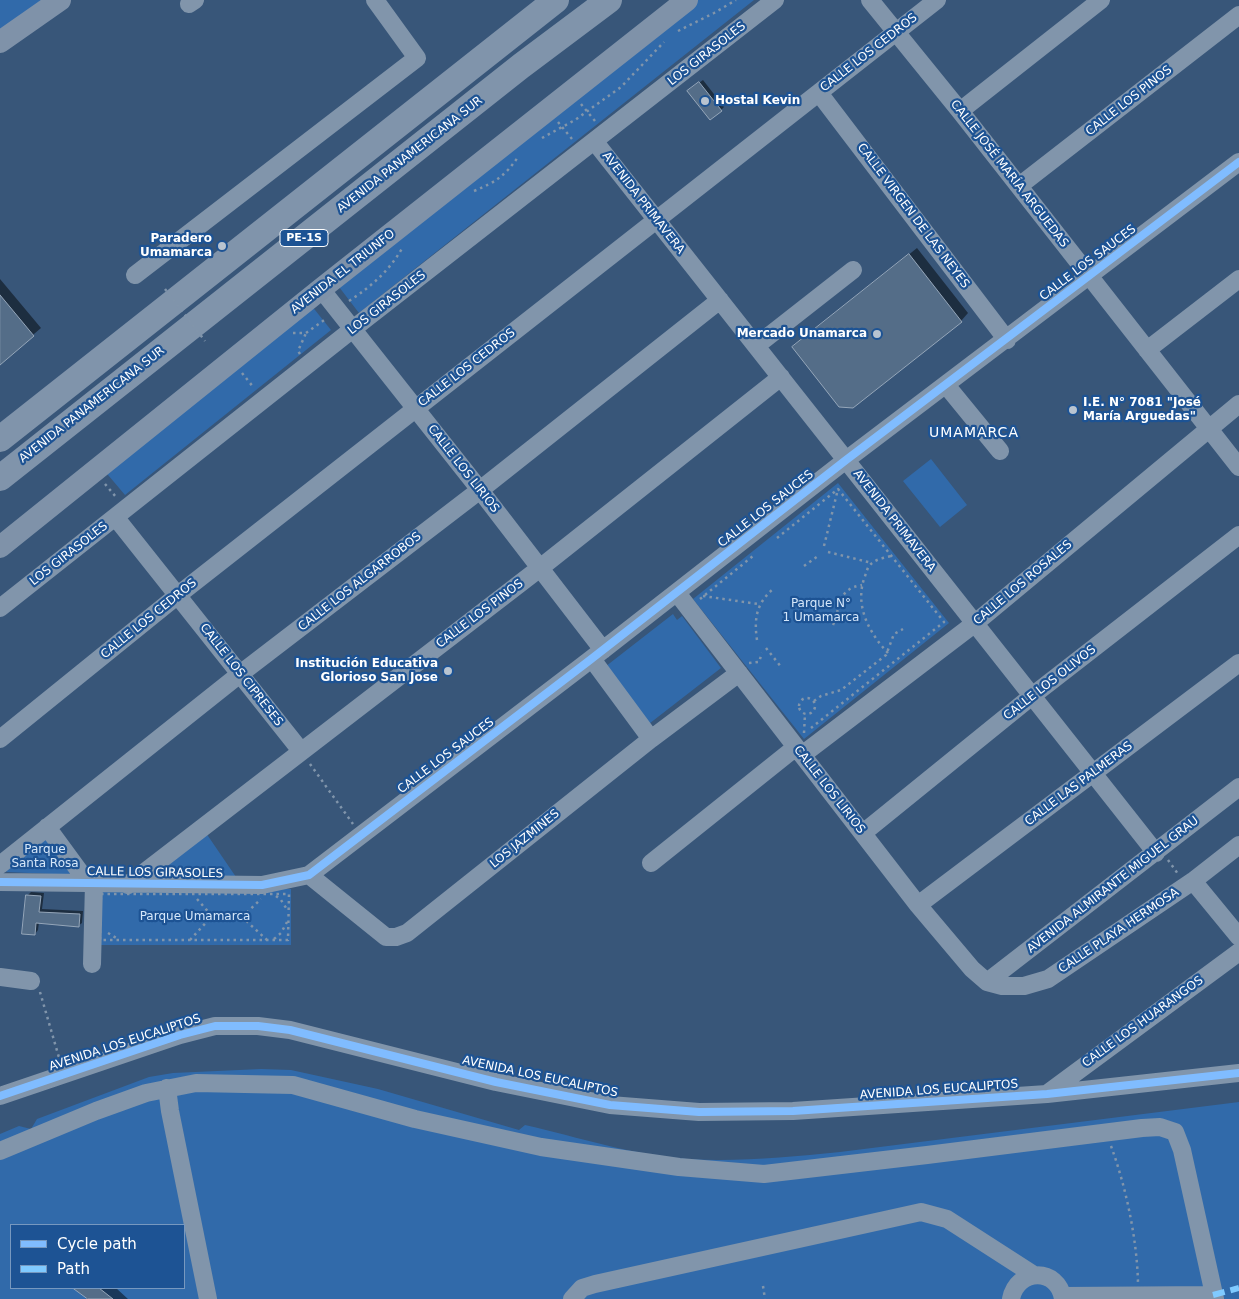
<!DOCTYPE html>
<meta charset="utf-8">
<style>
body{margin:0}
#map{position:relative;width:1239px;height:1299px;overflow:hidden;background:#385679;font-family:"DejaVu Sans",sans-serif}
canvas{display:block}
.legend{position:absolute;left:10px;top:1224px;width:175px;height:65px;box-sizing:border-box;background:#1d5394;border:1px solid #7798bf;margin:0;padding:6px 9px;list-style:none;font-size:15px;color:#fff}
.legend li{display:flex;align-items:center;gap:10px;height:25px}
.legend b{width:25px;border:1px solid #7798bf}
</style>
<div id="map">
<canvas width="1239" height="1299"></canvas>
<ul class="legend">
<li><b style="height:6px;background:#80bcff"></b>Cycle path</li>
<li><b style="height:6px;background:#80caff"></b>Path</li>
</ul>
</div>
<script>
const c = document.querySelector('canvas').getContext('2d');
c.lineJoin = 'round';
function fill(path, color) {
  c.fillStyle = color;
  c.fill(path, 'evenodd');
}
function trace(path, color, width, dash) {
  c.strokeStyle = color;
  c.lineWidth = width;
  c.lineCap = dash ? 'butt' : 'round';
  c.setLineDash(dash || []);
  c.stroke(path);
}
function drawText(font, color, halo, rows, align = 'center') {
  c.font = font + ' "DejaVu Sans",sans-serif';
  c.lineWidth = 4.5;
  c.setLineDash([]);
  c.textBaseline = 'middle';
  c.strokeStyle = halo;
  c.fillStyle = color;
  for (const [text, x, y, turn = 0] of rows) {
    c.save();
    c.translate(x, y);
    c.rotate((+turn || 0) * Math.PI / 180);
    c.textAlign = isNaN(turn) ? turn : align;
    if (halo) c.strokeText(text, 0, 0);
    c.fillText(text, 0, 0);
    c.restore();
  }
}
fill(new Path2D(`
 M0,0H44L0,31Z
 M697,0H754L359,313L336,283Z
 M311,305L331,330L125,495L103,469Z
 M931,459L967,505L940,527L903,481Z
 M838,483L949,623L804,739L693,599Z
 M673,614L677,620L682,616L721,668L645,727L601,670Z
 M206,833L236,877H160L159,873L162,869Z
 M44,837L73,875L7,872L4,869Z
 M98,889H291V945H98Z
 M261,1069L291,1070L378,1089L519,1130L525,1125C578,1137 632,1155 687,1159C737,1162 789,1157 840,1152L1239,1102V1299H0V1134L19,1126L31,1129L37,1119L149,1077L173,1073ZM11,1225H184V1288H11Z`), '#316aaa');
fill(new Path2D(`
 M703,80L724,107L721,110L692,88Z
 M917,248L968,313L961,321L794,347Z
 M0,279L41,328L0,363Z
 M31,892L44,893L42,909L83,911L82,923L78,926L39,922L38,930L35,934L28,895Z
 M75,1288H116L128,1299H86L87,1297Z`), '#0007');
const building = new Path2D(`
 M699,82L722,111L710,120L687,91Z
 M909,254L962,322L853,408L839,407L792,347Z
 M0,295L34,336L0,365Z
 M26,895L41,896L39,912L80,914L79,927L36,923L35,935L22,934Z
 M73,1288H99L113,1299H88Z`);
fill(building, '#546d88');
trace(building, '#95a6b9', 1);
trace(new Path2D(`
 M678,31L714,13L736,0
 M581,104L595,121
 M558,122L572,139
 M542,138L575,120L621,87L664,42
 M474,191C496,182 505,176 518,157
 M349,301C372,286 389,271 403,247
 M293,333H306L327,318
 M300,354L298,351L306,333
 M242,373L254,388
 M105,484L116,497
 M777,538L838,489L944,622L811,728
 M824,546L838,489
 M828,552L872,563
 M804,566L818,556
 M703,596L758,604
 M700,599L753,556
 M833,625C841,606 837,589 862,585
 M757,640C754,619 756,604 773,589
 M766,648L782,668
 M888,653C869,633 855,606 864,579C866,574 867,568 870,565C875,559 884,558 891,556
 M749,663L759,662L762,653
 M799 706a8 8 0 1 1 16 0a8 8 0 1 1-16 0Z
 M814,701L821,696L841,690L886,655L894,634L903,629
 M804,733L805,714
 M310,764L353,824
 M1168,860L1178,874
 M101,894H289L288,940H100Z
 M276,896L281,900L288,911
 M197,899L212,916L242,917L267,940
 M242,917L261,899
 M108,933L118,939
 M274,939L281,933L287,922
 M190,940L212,916
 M40,992L60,1061
 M1111,1146C1126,1187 1137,1239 1138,1283
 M763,1286L765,1299`), '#8195ab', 2.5, [2.5, 4]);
trace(new Path2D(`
 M870,0L960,111L1239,467
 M189,4L195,0
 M819,93L1007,340
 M960,111L1101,0
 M595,142L1156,853
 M1019,186L1239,15
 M135,275L417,58L375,0
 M321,289L480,490L603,650
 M756,346L853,270
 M1147,350L1239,279
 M946,385L1000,451
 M116,518L301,751
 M677,593L918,905L972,969L987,982L1002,986H1024L1048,979L1193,881L1239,845
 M0,608L363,321L775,0
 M592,659L651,739
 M0,739L178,595L937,0
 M802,755L974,624L1239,404
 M47,827L88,883
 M863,833L1032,696L1239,535
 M651,863L796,747
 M0,865L240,674L480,490L720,300
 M309,875L386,937H396L407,933L651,739L739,673
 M1193,881L1239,937
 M0,882L262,885L309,875L590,660L846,460L1239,162
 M128,885L540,568L781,377
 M918,905L1239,663
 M92,964L94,883
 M0,977L31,981
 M987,982L1239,787
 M167,1088L170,1111L208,1299
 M1048,1093L1239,952
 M0,1096L180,1035L215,1026H258L290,1030L496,1082L610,1105L699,1112L793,1111L1047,1094L1239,1073
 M0,1151L96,1111L146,1093L196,1083L293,1085L415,1119L541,1147L679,1167L764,1174L927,1155L1142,1128L1160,1127L1175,1132L1182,1150L1215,1299
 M1063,1296L1213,1295
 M572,1299L582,1288L595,1284L921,1212L947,1219L1034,1275
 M1011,1299C1017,1268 1058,1267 1063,1299`), '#8195ab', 18);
trace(new Path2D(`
 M0,42L60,0
 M0,547L321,289L687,0`), '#7f92a9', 22);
trace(new Path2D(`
 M0,439L556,0
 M0,478L521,66L609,0`), '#8094ab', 26);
trace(new Path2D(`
 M165,289L205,341`), '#8195ab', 2.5, [2.5, 4]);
trace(new Path2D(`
 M1213,1295L1239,1288`), '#80caff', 6, [12, 6]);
trace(new Path2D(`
 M0,882L262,885L309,875L590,660L846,460L1239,162
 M0,1096L180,1035L215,1026H258L290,1030L496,1082L610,1105L699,1112L793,1111L1047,1094L1239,1073`), '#80bcff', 8);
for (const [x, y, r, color] of [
 [705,101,5,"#b9c4d0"],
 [222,246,5,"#b9c4d0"],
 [877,334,5,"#b9c4d0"],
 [1073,410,5,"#b9c4d0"],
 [448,671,5,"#b9c4d0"]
]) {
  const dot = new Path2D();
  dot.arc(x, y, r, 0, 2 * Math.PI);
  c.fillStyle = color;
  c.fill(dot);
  trace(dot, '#1d5394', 2);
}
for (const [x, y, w] of [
 [304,238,48]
]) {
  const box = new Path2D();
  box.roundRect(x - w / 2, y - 8.5, w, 17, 4);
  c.fillStyle = '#1d5394';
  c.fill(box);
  trace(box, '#fff', 1);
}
drawText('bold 11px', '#fff', null, [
 ["PE-1S",304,238]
]);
drawText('12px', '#fff', '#1d5394', [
 ["CALLE LOS CEDROS",869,53,-38],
 ["LOS GIRASOLES",707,54,-38],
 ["CALLE LOS PINOS",1129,101,-38],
 ["AVENIDA PANAMERICANA SUR",410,155,-38],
 ["CALLE JOSÉ MARÍA ARGUEDAS",1009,174,52],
 ["AVENIDA PRIMAVERA",643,203,52],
 ["CALLE VIRGEN DE LAS NEYES",913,216,53],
 ["CALLE LOS SAUCES",1088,263,-37],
 ["AVENIDA EL TRIUNFO",343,272,-38],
 ["LOS GIRASOLES",387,303,-38],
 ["CALLE LOS CEDROS",467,368,-38],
 ["AVENIDA PANAMERICANA SUR",92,405,-38],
 ["CALLE LOS LIRIOS",463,469,52],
 ["CALLE LOS SAUCES",766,509,-38],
 ["AVENIDA PRIMAVERA",894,521,52],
 ["LOS GIRASOLES",69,554,-38],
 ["CALLE LOS ALGARROBOS",360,582,-38],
 ["CALLE LOS ROSALES",1023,583,-40],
 ["CALLE LOS PINOS",480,614,-37],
 ["CALLE LOS CEDROS",149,619,-39],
 ["CALLE LOS CIPRESES",241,675,52],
 ["CALLE LOS OLIVOS",1050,683,-38],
 ["CALLE LOS SAUCES",446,756,-37],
 ["CALLE LAS PALMERAS",1079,784,-37],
 ["CALLE LOS LIRIOS",829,790,52],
 ["LOS JAZMINES",525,839,-39],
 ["CALLE LOS GIRASOLES",155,873,1],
 ["AVENIDA ALMIRANTE MIGUEL GRAU",1113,885,-38],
 ["CALLE PLAYA HERMOSA",1119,931,-34],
 ["CALLE LOS HUARANGOS",1143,1022,-36],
 ["AVENIDA LOS EUCALIPTOS",125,1043,-18],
 ["AVENIDA LOS EUCALIPTOS",540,1077,12],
 ["AVENIDA LOS EUCALIPTOS",939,1090,-4]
]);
drawText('bold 12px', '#fff', '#1d5394', [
 ["Hostal Kevin",715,101,"left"],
 ["Paradero",212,239],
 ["Umamarca",212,253],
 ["Mercado Unamarca",867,334],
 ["I.E. N° 7081 \"José",1083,403,"left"],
 ["María Arguedas\"",1083,417,"left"],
 ["Institución Educativa",438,664],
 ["Glorioso San Jose",438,678]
], 'right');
drawText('12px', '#d5e7fa', '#1d5394', [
 ["Parque N°",821,604],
 ["1 Umamarca",821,618],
 ["Parque",45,850],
 ["Santa Rosa",45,864],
 ["Parque Umamarca",195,917]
]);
c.letterSpacing = '1px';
drawText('14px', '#fff', '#1d5394', [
 ["UMAMARCA",974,433]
]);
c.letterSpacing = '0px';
</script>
